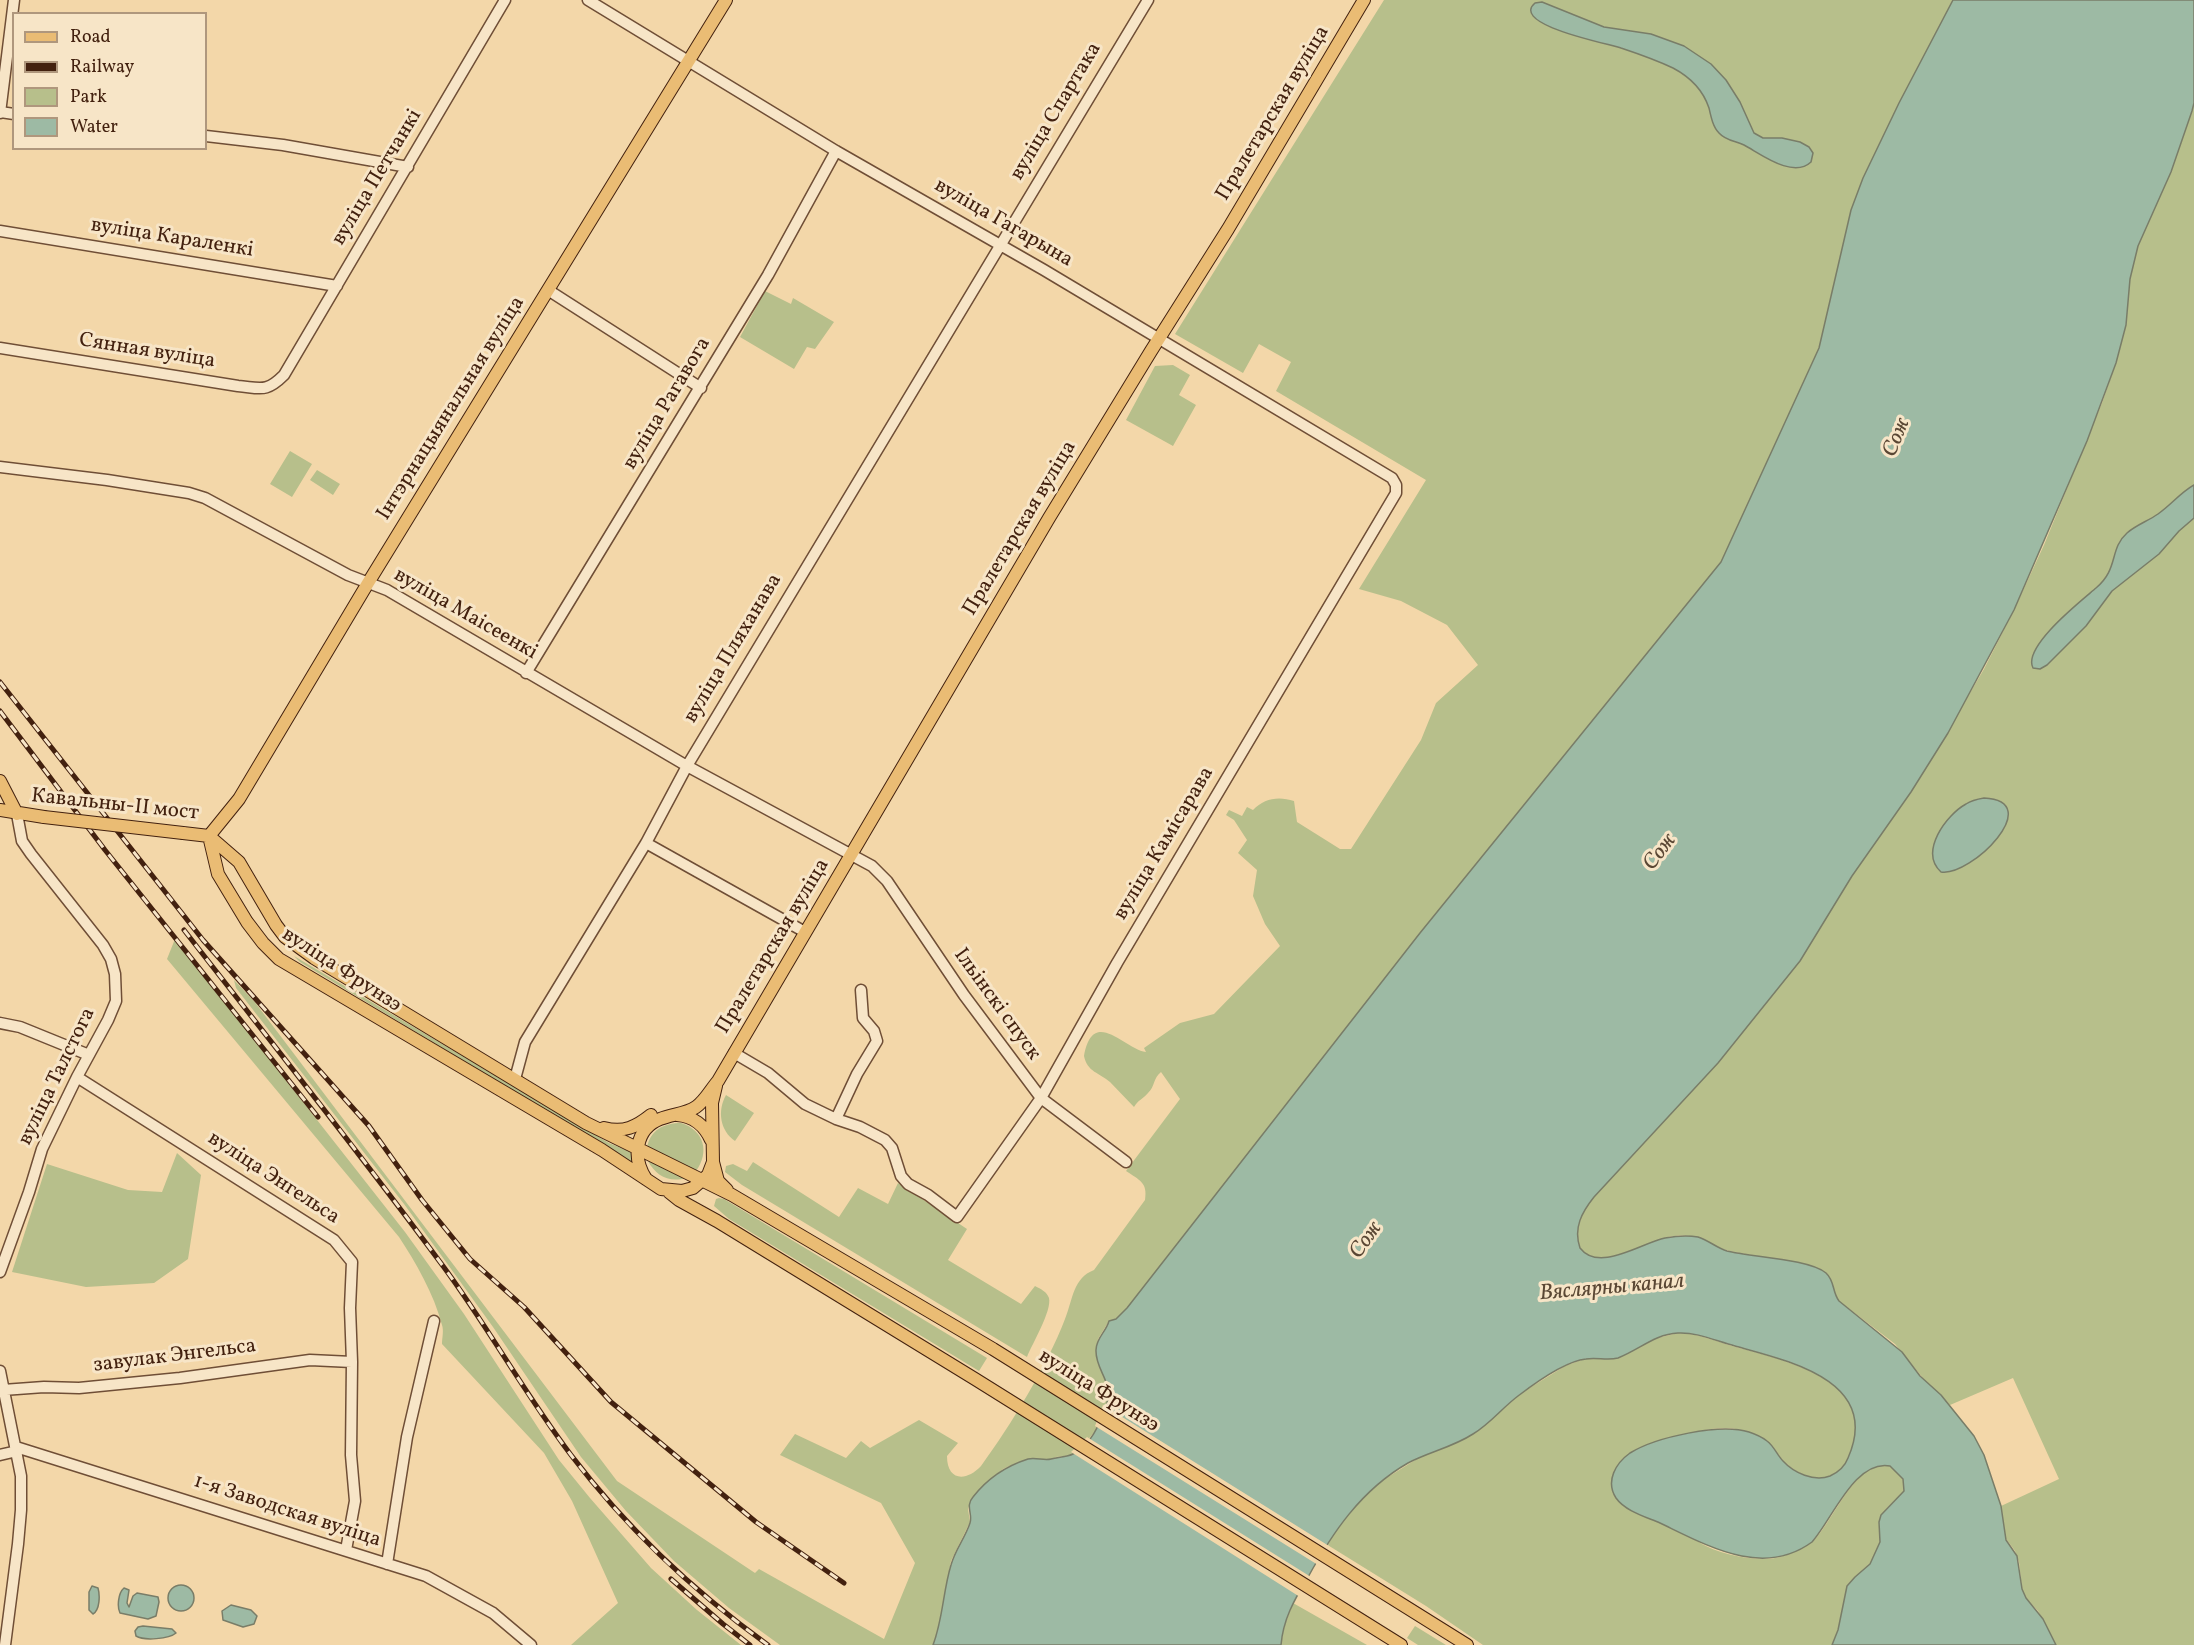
<!DOCTYPE html>
<meta charset="utf-8">
<style>
body{margin:0}
#map{position:relative;width:2194px;height:1645px;overflow:hidden;background:#f3d7a9;font-family:Vollkorn,serif}
canvas{display:block}
.legend{position:absolute;left:12px;top:12px;width:195px;height:138px;box-sizing:border-box;background:#f7e5c7;border:2px solid #af977d;margin:0;padding:8px 10px;list-style:none;font-size:18px;color:#43210f}
.legend li{display:flex;align-items:center;gap:12px;height:30px}
.legend b{width:30px;border:2px solid #af977d}
</style>
<div id="map">
<canvas width="2194" height="1645"></canvas>
<ul class="legend">
<li><b style="height:8px;background:#eabc74"></b>Road</li>
<li><b style="height:8px;background:#43210f"></b>Railway</li>
<li><b style="height:16px;background:#b7bf8b"></b>Park</li>
<li><b style="height:16px;background:#9dbaa4"></b>Water</li>
</ul>
</div>
<script>
const c = document.querySelector('canvas').getContext('2d');
c.lineJoin = 'round';
function fill(path, color) {
  c.fillStyle = color;
  c.fill(path, 'evenodd');
}
function trace(path, color, width, dash) {
  c.strokeStyle = color;
  c.lineWidth = width;
  c.lineCap = dash ? 'butt' : 'round';
  c.setLineDash(dash || []);
  c.stroke(path);
}
function drawText(font, color, halo, rows, align = 'center') {
  c.font = font + ' Vollkorn,serif';
  c.lineWidth = 6;
  c.setLineDash([]);
  c.textBaseline = 'middle';
  c.strokeStyle = halo;
  c.fillStyle = color;
  for (const [text, x, y, turn = 0] of rows) {
    c.save();
    c.translate(x, y);
    c.rotate((+turn || 0) * Math.PI / 180);
    c.textAlign = isNaN(turn) ? turn : align;
    if (halo) c.strokeText(text, 0, 0);
    c.fillText(text, 0, 0);
    c.restore();
  }
}
fill(new Path2D(`
 M1384,0H1953L1899,103L1863,178L1851,210L1819,348L1721,562L1420,933L1127,1308L1116,1319L1109,1321L1098,1339L1096,1355L1107,1381L1108,1400L1096,1430L1081,1448L1072,1455L1056,1457L1050,1460L1031,1459L1009,1466L1003,1469L972,1498L968,1509L970,1522L951,1561L939,1628L933,1645H780L729,1608L674,1561L626,1511L581,1457L493,1327L404,1204L236,988L234,980L254,1001L617,1481L755,1573L759,1569L884,1639L915,1563L881,1503L780,1455L795,1434L846,1458L861,1441L870,1448L919,1420L958,1443L947,1456C947,1481 966,1482 981,1466C1011,1425 1047,1366 1065,1319C1073,1299 1073,1278 1094,1270L1145,1200C1148,1182 1139,1180 1126,1171L1180,1099L1161,1072C1153,1078 1155,1087 1148,1093C1143,1099 1138,1100 1134,1107C1126,1099 1118,1090 1110,1082C1100,1073 1087,1072 1084,1056C1093,1006 1124,1049 1146,1052L1144,1048L1180,1023L1214,1014L1280,946L1265,924L1253,896L1257,870L1238,853L1247,840L1234,820L1226,815L1229,810L1242,816L1247,807L1253,810C1264,798 1279,796 1294,801L1297,822L1340,849H1351L1421,740L1436,703L1478,665L1447,625L1401,601L1359,589L1426,480L1276,391L1291,362L1259,344L1243,373L1175,334Z
 M2194,103V1645H2056L2038,1611L2026,1598L2022,1589L2019,1562L2015,1551L2004,1536L2001,1506L2059,1479L2013,1378L1950,1405L1927,1383L1895,1344L1839,1301L1816,1268C1788,1260 1759,1257 1730,1251C1707,1246 1703,1233 1674,1236C1647,1239 1600,1274 1580,1248C1573,1228 1582,1212 1594,1197L1718,1063L1800,961L1852,876L1930,761L1984,669L2014,610L2044,545L2102,403L2116,363L2126,325L2130,279L2138,246L2171,172Z
 M765,291L791,304L793,298L834,322L815,349L807,347L794,369L740,337Z
 M1173,365L1190,375L1179,395L1196,405L1173,446L1126,420L1155,366Z
 M290,451L312,464L292,497L270,484Z
 M317,470L340,484L333,495L310,480Z
 M175,939L405,1232L464,1314L559,1460L590,1498L651,1568L697,1610L741,1645H571L618,1603L572,1501L544,1453L442,1344C442,1338 444,1331 442,1325C434,1294 416,1263 399,1237L167,959Z
 M294,956L609,1143L633,1153L635,1164L300,962Z
 M726,1095L754,1113L735,1141C720,1131 717,1111 726,1095Z
 M681,1123C704,1130 710,1152 696,1171L647,1148C650,1130 664,1123 681,1123Z
 M177,1153L201,1175L188,1259L154,1283L86,1287L12,1272L47,1164L128,1190L162,1192Z
 M648,1161L686,1178C669,1183 656,1176 648,1161Z
 M753,1162L839,1217L858,1188L888,1204L898,1183L967,1229L948,1260L1021,1304L1035,1286C1041,1289 1047,1292 1049,1298C1052,1311 1032,1344 1027,1357L742,1185L725,1172L726,1166L733,1164L747,1171Z
 M719,1198L724,1199L987,1358L979,1371L729,1219L714,1206L716,1199Z
 M1678,1333C1698,1333 1717,1342 1736,1347C1770,1356 1828,1370 1849,1401C1865,1427 1852,1481 1816,1478C1802,1476 1789,1468 1781,1458C1777,1453 1774,1447 1769,1443C1761,1438 1745,1431 1736,1429C1712,1423 1642,1444 1623,1459C1640,1478 1657,1497 1675,1517C1682,1524 1688,1534 1696,1540C1714,1554 1758,1563 1780,1557C1790,1554 1805,1548 1813,1541C1832,1526 1870,1427 1903,1479L1904,1491L1886,1509L1879,1522L1880,1542L1870,1564L1855,1577L1847,1586L1838,1630L1832,1645H1483L1426,1606L1326,1544L1352,1509L1380,1482L1420,1457L1473,1434L1523,1392L1565,1366L1584,1359L1618,1358L1653,1339Z
 M1293,1603L1367,1645H1281L1284,1627Z
 M1415,1626L1446,1645H1418L1407,1638Z`), '#b7bf8b');
const water = new Path2D(`
 M1953,0H2194V103L2192,111L2171,172L2138,246L2130,279L2126,325L2116,363L2087,441L2014,610L1948,733L1911,792L1852,876L1800,961L1718,1063L1594,1197C1582,1212 1573,1228 1580,1248C1599,1273 1641,1243 1665,1238C1676,1236 1687,1235 1698,1237C1708,1240 1717,1248 1727,1251C1751,1257 1809,1259 1826,1273C1835,1281 1832,1292 1839,1301L1902,1352L1920,1376L1941,1395L1974,1436L1984,1455L2001,1506L2006,1540L2017,1556L2022,1589L2026,1598L2043,1619L2056,1645H1832L1838,1630L1847,1586L1855,1577L1870,1564L1880,1542L1879,1522L1881,1515L1904,1491L1903,1479L1890,1466C1855,1459 1832,1520 1812,1542C1763,1578 1708,1546 1660,1523C1646,1517 1625,1511 1616,1498C1605,1481 1616,1463 1630,1453C1656,1437 1720,1423 1749,1432C1755,1434 1762,1437 1767,1441C1774,1446 1777,1455 1783,1461C1794,1473 1814,1482 1830,1476C1839,1472 1845,1466 1848,1458C1882,1381 1789,1361 1735,1346C1716,1341 1697,1332 1678,1333C1655,1334 1639,1350 1618,1358C1607,1361 1597,1357 1586,1359C1565,1361 1535,1383 1518,1396C1502,1408 1490,1424 1473,1434C1453,1447 1429,1452 1408,1463C1361,1490 1332,1533 1307,1579C1294,1600 1283,1620 1281,1645H933C943,1619 943,1591 951,1565C955,1550 965,1538 970,1523C973,1514 965,1506 973,1497C987,1479 1006,1466 1028,1459C1036,1457 1044,1461 1051,1459C1058,1457 1067,1457 1073,1454C1090,1447 1100,1423 1106,1407C1115,1382 1095,1371 1096,1350C1096,1338 1106,1332 1109,1321L1116,1319L1127,1308L1420,933L1721,562L1819,348L1851,210L1863,178L1899,103Z
 M1542,2L1604,27L1651,34L1684,46L1711,64L1726,80L1740,102L1754,133L1763,138H1782L1800,142L1809,147L1813,153L1811,162C1793,179 1761,154 1744,145C1736,141 1726,141 1719,133C1713,127 1711,117 1709,108C1703,90 1690,77 1673,68C1656,60 1639,54 1621,48C1610,44 1509,25 1535,3Z
 M2194,485V518L2179,531L2159,554L2112,591L2086,626L2047,665L2040,669L2033,668C2022,647 2081,601 2096,588C2119,569 2109,549 2127,533C2136,525 2148,521 2158,514C2171,505 2180,493 2194,485Z
 M1984,798C2047,801 1971,877 1941,872C1919,852 1946,815 1966,804C1972,800 1978,799 1984,798Z
 M168 1598a13 13 0 1 1 26 0a13 13 0 1 1-26 0Z
 M92,1586L98,1588C100,1595 100,1610 93,1614L89,1610V1592Z
 M124,1588L129,1590L127,1603L129,1607L133,1596L137,1593L158,1597L159,1602L156,1616L148,1619L120,1613C117,1607 118,1593 124,1588Z
 M231,1605L251,1610L257,1616L254,1624L243,1627L223,1620L222,1611Z
 M143,1626L172,1629L176,1633C169,1639 144,1641 136,1636L135,1631L138,1627Z`);
fill(water, '#9dbaa4');
trace(water, '#797d68', 1.5);
fill(new Path2D(`
 M1103,1405L1329,1546L1318,1565L1095,1426Z
 M1087,1437L1311,1577L1300,1597L1071,1452Z`), '#f3d7a9');
const minor = new Path2D(`
 M588,0L836,151L1044,270L1392,478L1396,485V493L1117,963L1041,1098L957,1217L928,1195L908,1184L901,1176L892,1148L885,1140L860,1127L836,1119L857,1074L877,1041L874,1031L863,1018L861,990
 M0,112L14,114
 M0,113L14,0
 M206,136L283,145L408,167
 M0,231L337,286
 M548,290L701,388
 M0,348L238,386C261,388 266,393 284,375L505,0
 M0,467L107,480L189,493L205,498L348,575L387,590L687,766L872,866L887,881L964,995L1041,1098L1126,1162
 M526,673L768,275L836,151
 M646,843L805,932
 M0,1023L20,1027L89,1055
 M734,1053L768,1073L805,1104L836,1119
 M77,1077L334,1240L352,1262L350,1308L352,1362L351,1455L355,1501L346,1550
 M515,1079L525,1042L646,843L687,766L1148,0
 M0,1272L29,1192L42,1149L77,1077L108,1020L116,1001L115,974L111,959L103,945L31,854L22,841L17,814
 M0,1371L21,1476V1510L18,1544L5,1645
 M3,1390L44,1387L79,1388L180,1378L310,1360L352,1362
 M16,1447L426,1576L493,1613L531,1645
 M0,1455L17,1451
 M387,1564L407,1437L434,1321`);
const major = new Path2D(`
 M0,781L17,814
 M0,810L44,817
 M183,833L209,836
 M209,836L239,862L276,925L285,937L314,958L586,1123L732,1195L993,1349L1467,1645
 M209,836L239,799L368,583L726,0
 M209,836L218,874L247,922L263,943L279,959L602,1150L661,1189L682,1191L693,1188L708,1175L713,1162
 M716,1086L712,1103L713,1162L718,1181L727,1190
 M677,1115C693,1116 705,1126 711,1140
 M604,1128C624,1133 636,1127 651,1115
 M646,1179C632,1158 635,1129 660,1119C672,1114 686,1114 696,1107C705,1101 711,1089 718,1081L1049,518L1151,351L1228,229L1364,0
 M669,1192L679,1200L717,1221L975,1379L1401,1645`);
trace(minor, '#6f4e36', 13);
trace(major, '#43210f', 14);
trace(minor, '#f7e5c7', 10);
trace(major, '#eabc74', 12);
const rail = new Path2D(`
 M0,682L203,940L369,1126L422,1200L470,1259L524,1307L611,1402L756,1522L844,1583
 M0,711L105,850L318,1117
 M184,930C271,1042 359,1152 443,1266C488,1327 525,1394 571,1455C628,1530 692,1590 768,1645
 M671,1579L723,1624L750,1645`);
trace(rail, '#43210f', 5);
trace(rail, '#f7e5c7', 3, [9]);
const majorBridge = new Path2D(`
 M44,817L183,833`);
trace(majorBridge, '#43210f', 14, []);
trace(majorBridge, '#eabc74', 12);
drawText('21px', '#43210f', '#f7e5c7', [
 ["вуліца Спартака",1057,112,-59],
 ["Пралетарская вуліца",1274,114,-59],
 ["вуліца Петчанкі",378,178,-59],
 ["вуліца Гагарына",1003,224,30],
 ["вуліца Караленкі",172,239,9],
 ["Сянная вуліца",147,352,9],
 ["вуліца Рагавога",668,404,-59],
 ["Інтэрнацыянальная вуліца",452,409,-58],
 ["Пралетарская вуліца",1021,529,-59],
 ["вуліца Маісеенкі",465,615,30],
 ["вуліца Пляханава",734,649,-59],
 ["Кавальны-II мост",115,806,6],
 ["вуліца Камісарава",1165,844,-59],
 ["Пралетарская вуліца",774,947,-59],
 ["вуліца Фрунзэ",341,971,33],
 ["Ільінскі спуск",996,1005,54],
 ["вуліца Талстога",58,1077,-64],
 ["вуліца Энгельса",273,1179,33],
 ["завулак Энгельса",175,1357,-7],
 ["вуліца Фрунзэ",1098,1392,32],
 ["1-я Заводская вуліца",287,1512,18]
]);
drawText('italic 22px', '#5a4734', '#f7e5c7', [
 ["Сож",1898,438,-68],
 ["Сож",1661,853,-53],
 ["Сож",1367,1241,-55],
 ["Вяслярны канал",1612,1289,-5]
]);
</script>
